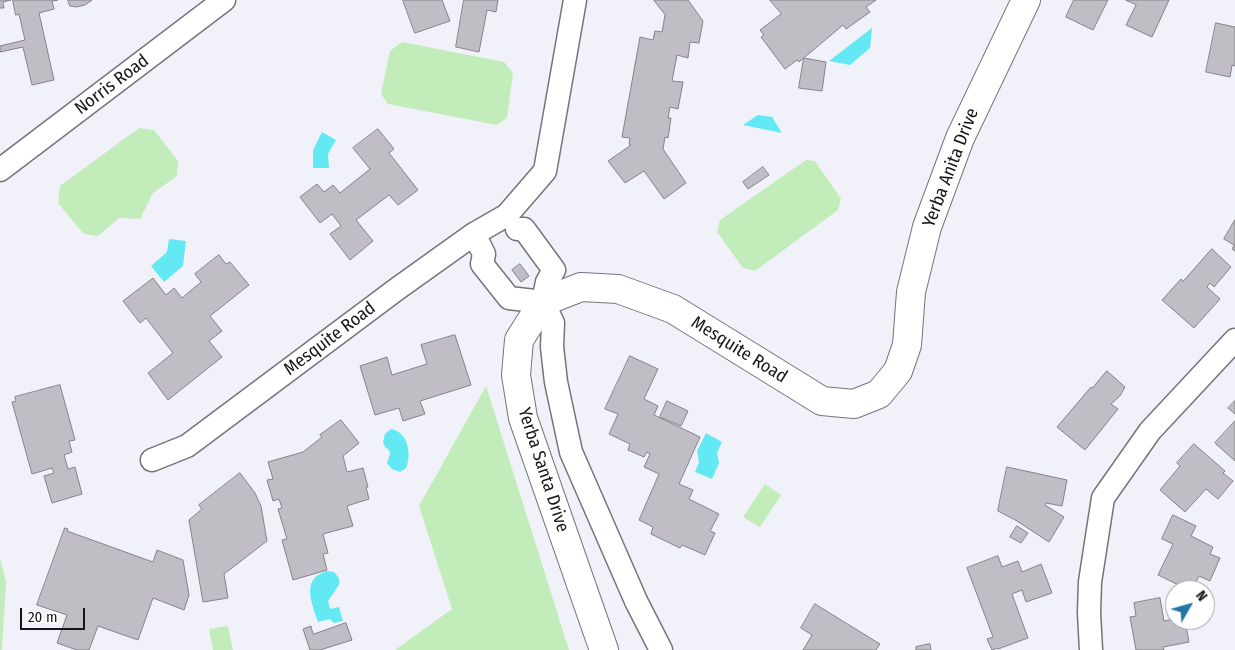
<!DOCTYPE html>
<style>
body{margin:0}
#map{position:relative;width:1235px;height:650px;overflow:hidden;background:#f0f1f9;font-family:"Fira Sans Condensed",sans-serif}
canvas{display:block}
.north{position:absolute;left:1165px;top:580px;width:50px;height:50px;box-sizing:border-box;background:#fff;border:1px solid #a2a2a3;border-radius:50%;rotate:52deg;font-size:14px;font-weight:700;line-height:20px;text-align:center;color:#161619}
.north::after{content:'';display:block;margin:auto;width:18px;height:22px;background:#2276a6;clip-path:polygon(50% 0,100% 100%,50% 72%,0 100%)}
.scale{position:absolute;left:20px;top:608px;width:65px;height:22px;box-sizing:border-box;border:2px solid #161619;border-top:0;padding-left:6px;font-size:15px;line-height:18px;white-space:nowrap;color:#161619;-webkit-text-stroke:4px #fff;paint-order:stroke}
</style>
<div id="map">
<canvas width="1235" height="650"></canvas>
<div class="north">N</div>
<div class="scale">20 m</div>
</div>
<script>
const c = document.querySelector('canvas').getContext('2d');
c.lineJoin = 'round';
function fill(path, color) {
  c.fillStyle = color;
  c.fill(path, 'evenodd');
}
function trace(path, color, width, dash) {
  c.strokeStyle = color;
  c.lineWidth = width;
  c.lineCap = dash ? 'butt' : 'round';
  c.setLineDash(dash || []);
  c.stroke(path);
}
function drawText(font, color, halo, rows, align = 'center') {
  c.font = font + ' "Fira Sans Condensed",sans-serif';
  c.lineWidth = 4;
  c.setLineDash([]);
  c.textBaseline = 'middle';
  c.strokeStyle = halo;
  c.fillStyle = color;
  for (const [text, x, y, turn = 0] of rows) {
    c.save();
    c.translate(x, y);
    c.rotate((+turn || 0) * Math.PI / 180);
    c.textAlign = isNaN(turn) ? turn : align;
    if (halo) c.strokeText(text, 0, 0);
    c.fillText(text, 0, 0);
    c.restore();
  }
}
fill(new Path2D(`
 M402,42L504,62L513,73L507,118L497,125L388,104L381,94L390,51Z
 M139,128L154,130L178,161L177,176L153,193L140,219L119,218L98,236L84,234L58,203L60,186Z
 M806,160L815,161L841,199L838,210L755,271L743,268L717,232L720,220Z
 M486,386L569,650H395L452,609L419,506Z
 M765,484L781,495L760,527L743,517Z
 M0,558L6,582L2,650H0Z
 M228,626L233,650H213L209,629Z`), '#c2ecb9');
fill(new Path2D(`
 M872,28L870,48L850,65L829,61Z
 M758,115L772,117L782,133L743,125Z
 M322,132L336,140L328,154L329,168H313V150Z
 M169,239L186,241L183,266L164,282L151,266L167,252Z
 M391,429C408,432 412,454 406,468L400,472L392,469L387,463L390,454L389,450L385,447L383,442L385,434Z
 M706,433L722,442L717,453L719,463L712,479L695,472L699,462L697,451Z
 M327,571L334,572L339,578V585L328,601L330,609L339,607L343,621L334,623L330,619L318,622C312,603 300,579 327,571Z`), '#63e9f4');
const building = new Path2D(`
 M0,0H11L3,2L4,8H0Z
 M13,0H58L52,1L54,9L39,13L54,80L32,85L23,47L0,52V46L25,40L19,14L16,15Z
 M68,0H92L85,5L76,7L70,6Z
 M403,0H442L450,21L415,33Z
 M464,0H498L496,12L487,10L479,52L456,47Z
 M654,0H688L703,21L699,43L690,42L688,58L677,55L672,81L683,82L678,109L670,107L668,118H671L668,138L665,137L663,149L686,183L664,199L644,171L625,183L608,161L631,145L629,144L630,138L622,137L640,37L653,40L655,31L662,32L665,15Z
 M770,0H876L866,7L870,12L846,29L843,25L799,62L797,60L785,69L761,37L764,35L760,30L781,14Z
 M1074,0H1108L1093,30L1066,17Z
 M1126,0H1169L1152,37L1126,25L1136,5Z
 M1216,23L1235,27V66L1232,65L1230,77L1206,72Z
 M804,58L826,62L822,91L799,88Z
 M378,129L394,149L389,153L418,190L398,205L389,195L356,220L373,241L350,260L330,234L341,226L332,214L320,223L300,197L317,184L324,192L333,185L340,193L370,169L353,148Z
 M763,167L769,175L748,189L743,182Z
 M1235,220V251L1232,249L1234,245L1224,239Z
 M1212,249L1231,267L1214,287L1210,283L1207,287L1220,299L1194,328L1162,300L1181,279L1183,281Z
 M219,255L226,264L230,262L249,285L210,316L222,331L209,341L222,357L168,400L148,373L173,353L146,318L140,323L123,301L153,278L166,295L174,288L182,298L201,282L195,274Z
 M520,264L529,276L521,282L512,270Z
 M455,335L471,385L420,401L425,414L403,421L399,408L375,415L360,366L387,357L392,375L427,364L421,345Z
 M630,356L658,369L644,399L658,406L654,415L700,437L679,484L693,490L689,499L719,514L710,531L715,533L705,555L682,545L680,548L651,534L653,527L639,520L659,474L644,467L650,454L647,452L644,457L628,450L630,444L609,434L618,414L605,409Z
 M1107,371L1125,387L1120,396L1111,404L1118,409L1085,450L1057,427L1091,387L1092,388Z
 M60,385L75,440L69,441L72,452L64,455L68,469L75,467L82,494L52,503L44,476L54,473L52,468L32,474L12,402L16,401L15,397Z
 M667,401L688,411L681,426L660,417Z
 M1235,401V414L1228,408Z
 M341,420L359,443L343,456L347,472L363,468L368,487H366L369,499L347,506L353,526L323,534L328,553L323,554L327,570L293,580L282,540L287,539L278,509L282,508L279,499L273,501L267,480L273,479L268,462L303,452L322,437L320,435Z
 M1235,421V461L1215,443Z
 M1194,444L1225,471L1223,473L1233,481L1218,499L1206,489L1185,512L1160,490L1180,466L1177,463Z
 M1007,467L1067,480L1062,506L1046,503L1045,505L1064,517L1049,542L1017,521L998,511Z
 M240,473L255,493L261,506L267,541L224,574L228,598L203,602L189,520L202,509L199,505Z
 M1173,515L1196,526L1191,536L1213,547L1210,554L1220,558L1210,581L1199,576L1192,590H1189L1158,575L1173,544L1162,539Z
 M1017,526L1028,533L1021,543L1010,537Z
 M65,528L68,529L67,531L153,562L157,550L183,560L189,595L184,610L153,598L138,640L98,626L89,650H77L57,643L67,615L37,605Z
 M998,556L1002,567L1018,561L1022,572L1041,564L1052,593L1026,602L1022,590L1012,594L1028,638L998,649L997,648L992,650L987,639L993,637L967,568Z
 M1160,598L1164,621L1174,619L1185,620L1189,642L1163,647L1164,650H1136L1130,617L1136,616L1134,603Z
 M815,604L880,644L876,650H803L812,635L801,628Z
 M346,623L352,640L320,650H310L303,629L311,626L313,634Z
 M930,644L931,650H916V647Z`);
fill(building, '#c1bdc4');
trace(building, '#858288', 1);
const street = new Path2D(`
 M0,170L224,0
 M517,229H524L554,270L547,282L543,302
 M474,234L484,254L482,264L509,298L543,302
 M543,302L553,323L552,347L556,382L571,452L636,601L661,650
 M152,460L187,446L397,289L474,234L507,215L545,171L575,0
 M1091,650L1089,613L1090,582L1103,498L1150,431L1235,340`);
const secondary = new Path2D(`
 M604,650L523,418L516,375L519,340L543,302L581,287L618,289L673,309L822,401L854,404L879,394L898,371L907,345L911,292L927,227L960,138L1026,0`);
trace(street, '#74757c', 25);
trace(secondary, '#74757c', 30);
trace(street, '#fff', 22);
trace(secondary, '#fff', 28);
drawText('18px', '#161619', '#fff', [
 ["Norris Road",112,85,-37],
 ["Yerba Anita Drive",951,168,-69],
 ["Mesquite Road",330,339,-37],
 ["Mesquite Road",739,350,32],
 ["Yerba Santa Drive",543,470,72]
]);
</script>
